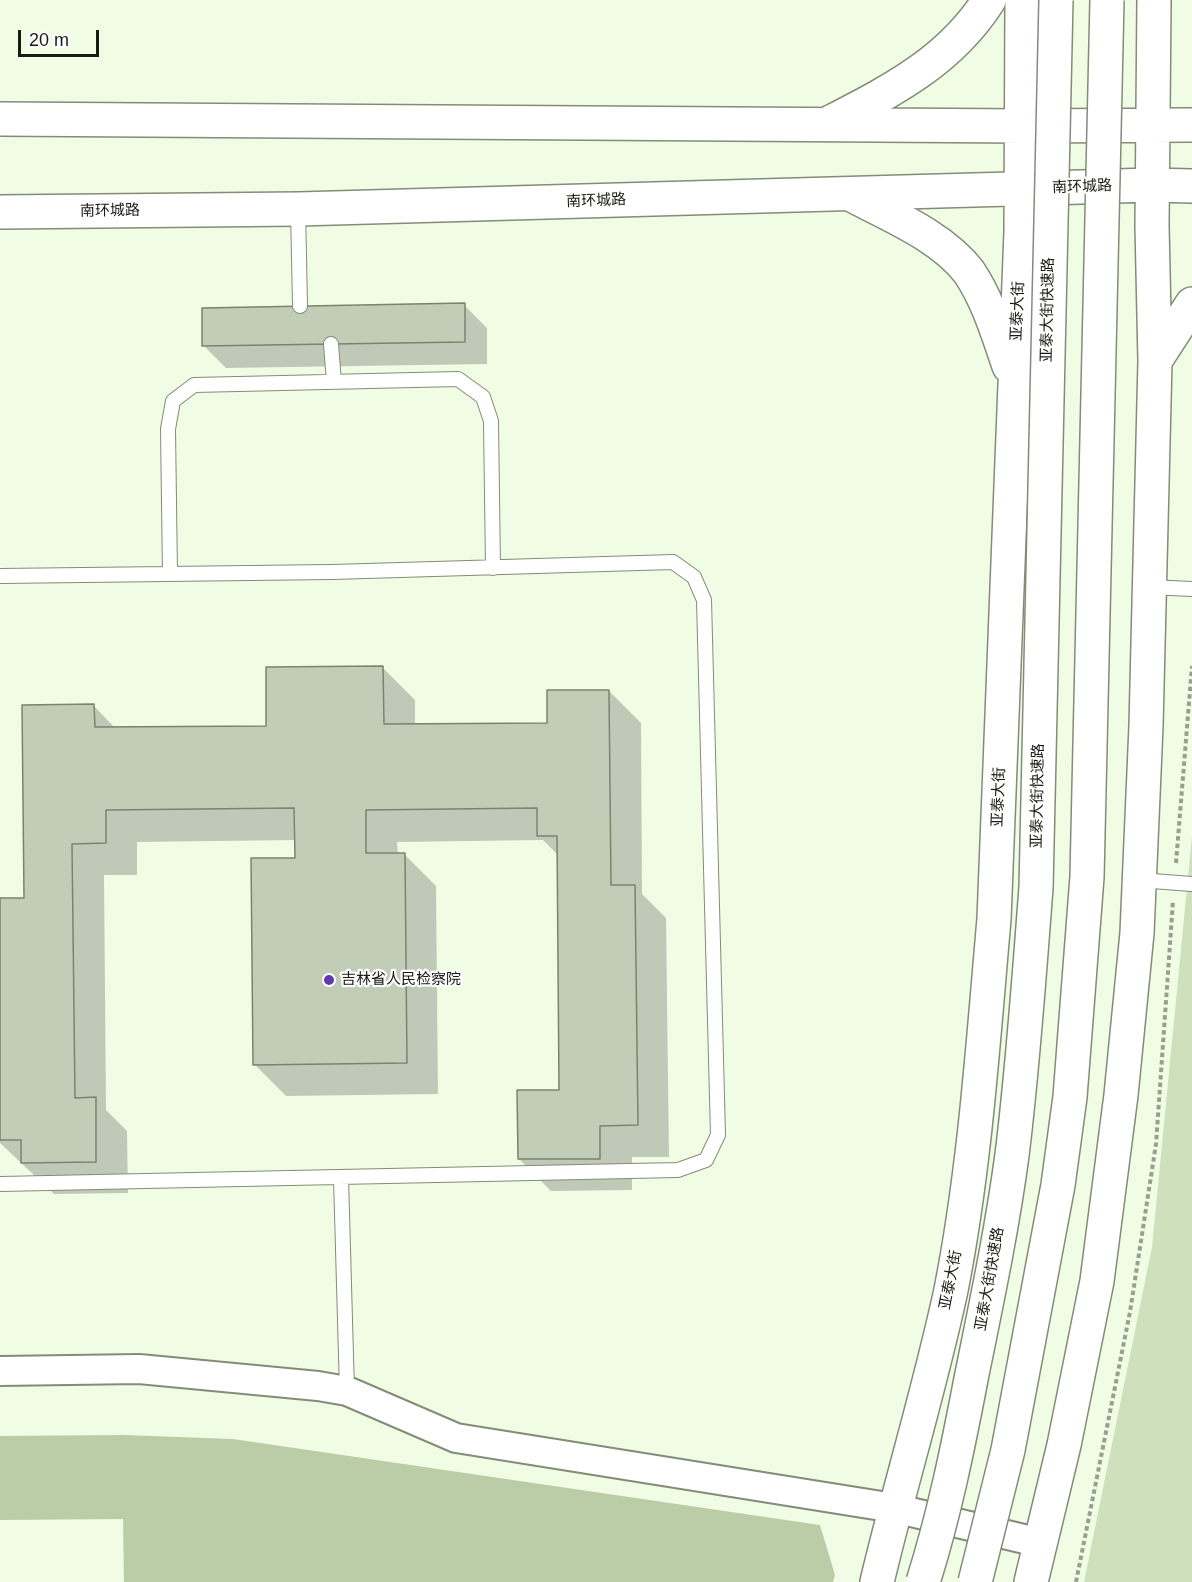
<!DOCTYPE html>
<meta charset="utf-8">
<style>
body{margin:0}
#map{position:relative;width:1192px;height:1582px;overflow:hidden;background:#f1fce5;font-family:Helvetica,sans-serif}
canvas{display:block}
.scale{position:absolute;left:18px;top:30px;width:81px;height:27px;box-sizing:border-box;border:3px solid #181b13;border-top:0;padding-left:8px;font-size:18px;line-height:21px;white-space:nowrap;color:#181b13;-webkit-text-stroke:4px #fff;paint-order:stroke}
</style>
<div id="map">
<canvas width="1192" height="1582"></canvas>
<div class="scale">20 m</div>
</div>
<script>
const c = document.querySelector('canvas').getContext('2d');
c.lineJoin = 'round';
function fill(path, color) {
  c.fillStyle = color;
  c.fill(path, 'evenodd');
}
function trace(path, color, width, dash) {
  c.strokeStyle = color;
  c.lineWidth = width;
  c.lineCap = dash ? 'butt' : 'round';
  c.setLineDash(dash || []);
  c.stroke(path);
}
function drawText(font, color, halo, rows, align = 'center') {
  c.font = font + ' Helvetica,"Noto Sans SC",sans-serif';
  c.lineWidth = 4.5;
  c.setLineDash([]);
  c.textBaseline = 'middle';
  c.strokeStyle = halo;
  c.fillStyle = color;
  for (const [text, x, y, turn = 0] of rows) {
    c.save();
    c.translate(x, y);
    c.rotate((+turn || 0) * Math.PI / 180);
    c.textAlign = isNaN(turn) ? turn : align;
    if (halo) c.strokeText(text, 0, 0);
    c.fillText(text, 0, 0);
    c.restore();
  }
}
fill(new Path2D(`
 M1192,836V1582H1084L1152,1247Z`), '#cfe0bc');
fill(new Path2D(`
 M124,1435L233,1439L820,1525L835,1575L833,1582H124L123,1519L0,1520V1436Z`), '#bbcda7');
fill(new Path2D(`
 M464,305L487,328V364L226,368L204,346Z
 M383,668L415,700V726L549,724L609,691L641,723L642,894L666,918L669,1157H632V1190L551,1191L519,1159L561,1091L558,855L543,840L397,842L398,854H404L436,886L438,1094L286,1096L254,1064L297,859L296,840L137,842V875H104L106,1110L127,1131L128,1193L54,1194L0,1143V899H26L94,706L116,729L268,727Z`), '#0003');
const building = new Path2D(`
 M465,303V342L202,346V308Z
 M383,666L384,724L547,723V690H609L611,885H635L638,1125L600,1126V1159H518L517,1090H559L557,836H537V808L366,810V853H405L407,1063L253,1065L251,858H295L294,808L106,810V843L72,844L75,1098L96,1097V1162L21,1163V1140H0V898H24L22,705L94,704L95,727L266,726V667Z`);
fill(building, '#c2cdb7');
trace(building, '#79836f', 1.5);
const service = new Path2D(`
 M298,209L300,306
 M331,344L334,382
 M170,574L168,429L173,401L194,385L458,379L483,397L491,421L493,568
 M0,576L332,572L673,562L694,577L704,600L718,1135L706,1160L678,1170L0,1184
 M1149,587L1192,589
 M1139,880L1192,884
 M341,1178L347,1391`);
const minor = new Path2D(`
 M0,1371L139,1369L318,1386L347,1391L456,1438L894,1508L1041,1543`);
const primary = new Path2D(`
 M0,119L1023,126L1192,125
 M831,122C893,90 950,61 989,0
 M850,194C889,215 942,236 969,272C988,300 998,334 1009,366
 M0,212L298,209L1152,185L1192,186
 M1155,361L1192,304
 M877,1582C900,1485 930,1388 951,1290C975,1168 983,1043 994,919L1021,232L1022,0
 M1031,1582L1064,1445L1097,1281L1121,1095L1137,933L1146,726L1155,361L1152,226L1154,0`);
trace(service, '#828c78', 16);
trace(minor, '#828c78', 32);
trace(primary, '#828c78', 36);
trace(new Path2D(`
 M1176,863L1192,666
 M1076,1582L1130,1312L1156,1144L1173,901`), '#979f8e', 4, [4.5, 3]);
trace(service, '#fff', 14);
trace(minor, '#fff', 28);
trace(primary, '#fff', 33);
const trunkBridge = new Path2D(`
 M923,1582C944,1516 958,1447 971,1379C986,1305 1002,1230 1012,1155C1023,1067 1029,977 1036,888L1056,0
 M975,1582L1008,1450L1058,1185L1070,1097L1087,877L1107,0`);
trace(trunkBridge, '#828c78', 36, []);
trace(trunkBridge, '#fff', 33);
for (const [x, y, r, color] of [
 [329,980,6,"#6238b0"]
]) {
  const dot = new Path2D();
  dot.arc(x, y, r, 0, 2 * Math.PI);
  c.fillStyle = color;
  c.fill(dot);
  trace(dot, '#fff', 2);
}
drawText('15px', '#181b13', '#fff', [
 ["南环城路",1082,187,-2],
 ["南环城路",596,201,-2],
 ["南环城路",110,211,-1],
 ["亚泰大街快速路",1048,310,-89],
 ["亚泰大街",1018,311,-88],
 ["亚泰大街快速路",1038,796,-89],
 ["亚泰大街",999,797,-88],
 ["亚泰大街快速路",990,1279,-80],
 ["亚泰大街",951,1280,-79]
]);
drawText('15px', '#181b13', '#fff', [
 ["吉林省人民检察院",341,980]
], 'left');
</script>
